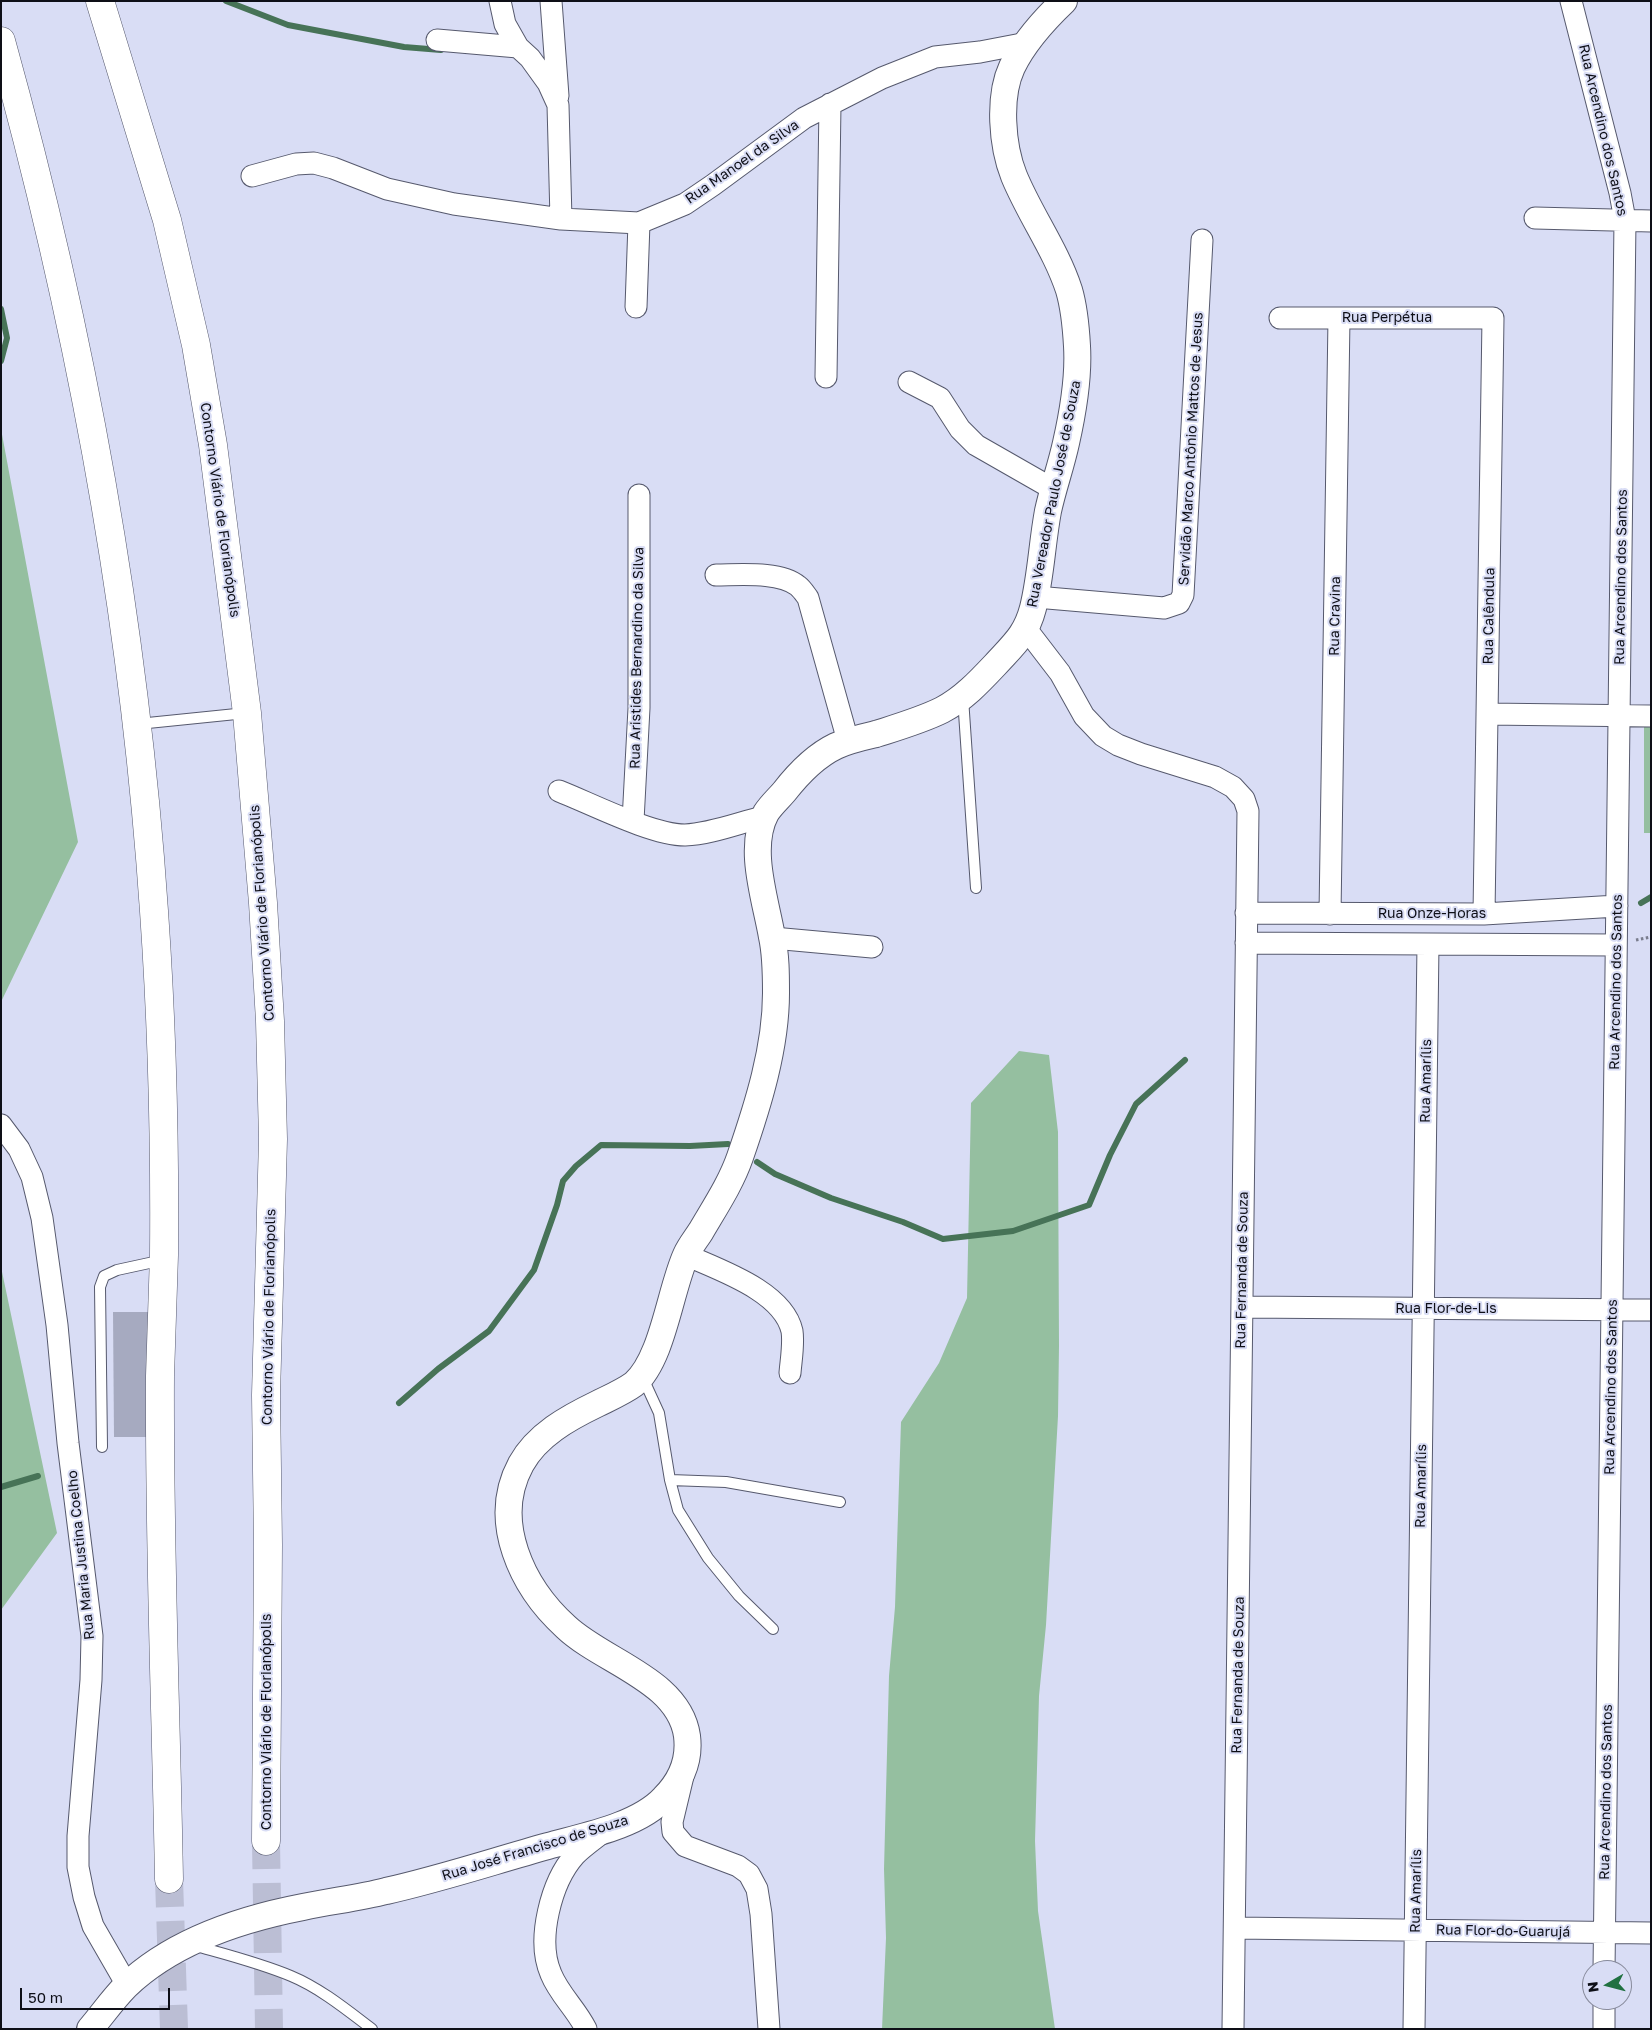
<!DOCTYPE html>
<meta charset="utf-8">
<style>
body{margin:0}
#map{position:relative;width:1652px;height:2030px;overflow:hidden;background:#d9ddf5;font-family:"Golos Text",sans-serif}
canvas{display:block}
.frame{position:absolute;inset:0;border:2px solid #0e0f17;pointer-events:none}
.north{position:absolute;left:1582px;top:1960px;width:50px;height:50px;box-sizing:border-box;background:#d9ddf5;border:1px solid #888b9c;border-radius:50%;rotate:262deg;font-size:14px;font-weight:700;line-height:20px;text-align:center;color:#0e0f17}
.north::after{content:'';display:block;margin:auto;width:18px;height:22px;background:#217141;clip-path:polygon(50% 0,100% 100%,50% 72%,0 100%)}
.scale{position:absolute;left:20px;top:1988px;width:150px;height:22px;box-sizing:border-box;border:2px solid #0e0f17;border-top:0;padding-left:6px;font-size:15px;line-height:18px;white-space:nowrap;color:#0e0f17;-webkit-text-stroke:4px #d9ddf5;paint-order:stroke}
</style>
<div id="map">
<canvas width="1652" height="2030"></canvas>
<div class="frame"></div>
<div class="north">N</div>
<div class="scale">50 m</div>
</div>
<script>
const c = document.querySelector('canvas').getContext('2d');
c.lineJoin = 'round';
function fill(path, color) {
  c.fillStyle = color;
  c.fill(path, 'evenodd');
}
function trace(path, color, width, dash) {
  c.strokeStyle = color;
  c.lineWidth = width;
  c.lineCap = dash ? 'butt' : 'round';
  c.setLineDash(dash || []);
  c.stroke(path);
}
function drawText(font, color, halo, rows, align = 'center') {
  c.font = font + ' "Golos Text",sans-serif';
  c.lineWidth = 4;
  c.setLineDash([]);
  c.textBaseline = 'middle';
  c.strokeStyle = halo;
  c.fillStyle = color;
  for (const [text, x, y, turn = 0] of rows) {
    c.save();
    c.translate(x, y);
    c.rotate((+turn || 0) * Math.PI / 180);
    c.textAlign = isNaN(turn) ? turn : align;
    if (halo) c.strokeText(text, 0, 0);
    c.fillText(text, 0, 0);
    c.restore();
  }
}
fill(new Path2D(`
 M1,429L78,842L1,1002Z
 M1644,726H1651V833H1644Z
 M1019,1051L1049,1055L1058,1132L1059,1346L1058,1416L1046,1625L1039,1696L1035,1841L1038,1911L1055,2029H882L886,1938L884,1869L889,1676L895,1607L901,1422L939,1363L967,1298L971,1103Z
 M1,1267L57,1533L1,1610Z`), '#95bfa0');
trace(new Path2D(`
 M226,1L288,25L404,47L441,50
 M1,309L7,338L1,361
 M1641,903L1651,897
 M757,1162L775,1174L831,1198L903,1222L943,1239L1013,1231L1089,1205L1110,1155L1136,1104L1185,1060
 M399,1403L438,1369L489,1331L534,1270L557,1205L563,1181L576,1166L601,1145L690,1146L728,1144
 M1,1487L38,1476`), '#477357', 6);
fill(new Path2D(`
 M113,1312H149V1437H114Z`), '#a6aac0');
trace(new Path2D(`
 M266,1841L269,2029
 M169,1879L174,2029`), '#bbbed4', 28, [28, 14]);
const service = new Path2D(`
 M963,698L976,888
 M138,724L246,713
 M642,1376L659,1413L670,1480L678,1510L708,1558L739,1596L773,1629
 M102,1447L100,1287L104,1276L117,1270L163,1260
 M670,1480L726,1482L840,1502
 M196,1946C228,1955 260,1963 291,1976C320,1988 347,2010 372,2029`);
const minor = new Path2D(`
 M500,1L505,24L518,47L530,58L548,83L558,105L561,219
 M551,1L558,96
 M1571,1L1620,193L1625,220L1604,1970
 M437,40L518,47
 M252,176L296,164L314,163L333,168L387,189L454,204L561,219L639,223L685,204L713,185L804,118L882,78L935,57L980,52L1027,43
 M1535,218L1651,221
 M636,307L639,223
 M1280,318H1493L1484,914
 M826,377L830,104
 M909,382L940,398L960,429L976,445L1053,489
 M716,575C739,575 780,571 798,586C802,589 805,594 808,598L848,741
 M1036,597L1164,608L1179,603L1183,595L1202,240
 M1027,630L1060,673L1084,716L1103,736L1118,745L1141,754L1215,777L1233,787L1244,799L1248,811L1233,2029
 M1487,714L1651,716
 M559,791C592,804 652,835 685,835C711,834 738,823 763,817
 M633,821L639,708V495
 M1246,913L1484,914L1617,906
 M1330,914L1339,318
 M773,938L872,947
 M1246,943L1616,945
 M1,1125L19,1149L32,1177L42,1218L57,1325L68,1443L92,1636L91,1680L78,1836V1867L84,1897L93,1926L127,1985
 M686,1255C719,1270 783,1291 792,1331C794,1344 791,1360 790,1373
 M1242,1307L1651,1310
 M683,1776L672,1822L673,1832L685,1846L738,1866L749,1874L757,1889L761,1914L769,2029
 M1235,1928L1651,1933
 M586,2029C576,2009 559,1994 551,1974C536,1940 551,1882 575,1855C583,1847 593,1840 602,1833
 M1414,2029L1428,944
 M1604,2029V2000`);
const tertiary = new Path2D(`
 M90,2029C102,2015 113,1999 126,1986C173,1941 241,1919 303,1907C331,1901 359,1898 386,1891C440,1879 494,1861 548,1846C584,1836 638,1826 664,1798C681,1781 690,1760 687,1736C679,1680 603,1662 566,1627C522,1587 490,1521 521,1464C537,1435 568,1418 597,1404C609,1398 623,1392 634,1384C663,1359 670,1290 686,1255C690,1246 696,1239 701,1231C715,1207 731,1183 740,1157C758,1105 776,1048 776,993C776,974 776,955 772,937C766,901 747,848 766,813C771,805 778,799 784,792C798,774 815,756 836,746C849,740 863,737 876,734C898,727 922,720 942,710C963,699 979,682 995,665C1014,644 1026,635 1033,608C1041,576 1042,543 1048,511C1053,488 1061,466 1066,443C1073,412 1079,378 1077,346C1076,328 1074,307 1069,290C1056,250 1030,215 1014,176C1002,146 998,97 1012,67C1024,42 1044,20 1064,1`);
const motorway = new Path2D(`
 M100,1L167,220L196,345L213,445L247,713L263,903L270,1021L273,1139L266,1395L268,1545L266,1841
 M1,41C80,325 134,616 154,911C162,1025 165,1140 164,1255C163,1296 161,1336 160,1376C159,1544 166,1712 169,1879`);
trace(service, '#56596d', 12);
trace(minor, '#56596d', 23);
trace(tertiary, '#56596d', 28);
trace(motorway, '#56596d', 29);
trace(new Path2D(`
 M1636,940L1651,937`), '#7a7d8d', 3, [2.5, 2.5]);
trace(service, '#fff', 10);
trace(minor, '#fff', 21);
trace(tertiary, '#fff', 26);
trace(motorway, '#fff', 28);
drawText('14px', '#0e0f17', '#d9ddf5', [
 ["Rua Arcendino dos Santos",1603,130,77],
 ["Rua Manoel da Silva",742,162,-35],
 ["Rua Perpétua",1387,318],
 ["Servidão Marco Antônio Mattos de Jesus",1191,449,-87],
 ["Rua Vereador Paulo José de Souza",1054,494,-79],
 ["Contorno Viário de Florianópolis",220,510,82],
 ["Rua Arcendino dos Santos",1621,577,-89],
 ["Rua Cravina",1335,616,-89],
 ["Rua Calêndula",1489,616,-89],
 ["Rua Aristides Bernardino da Silva",637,658,-89],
 ["Contorno Viário de Florianópolis",262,913,-94],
 ["Rua Onze-Horas",1432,914],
 ["Rua Arcendino dos Santos",1616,982,-89],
 ["Rua Amarílis",1426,1081,-89],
 ["Rua Fernanda de Souza",1242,1270,-89],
 ["Rua Flor-de-Lis",1446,1309],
 ["Contorno Viário de Florianópolis",269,1317,-89],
 ["Rua Arcendino dos Santos",1611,1387,-89],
 ["Rua Amarílis",1421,1486,-89],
 ["Rua Maria Justina Coelho",81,1555,-96],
 ["Rua Fernanda de Souza",1238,1675,-89],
 ["Contorno Viário de Florianópolis",267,1722,-90],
 ["Rua Arcendino dos Santos",1606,1792,-89],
 ["Rua José Francisco de Souza",535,1848,-17],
 ["Rua Amarílis",1416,1891,-89],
 ["Rua Flor-do-Guarujá",1503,1931,1]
]);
</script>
